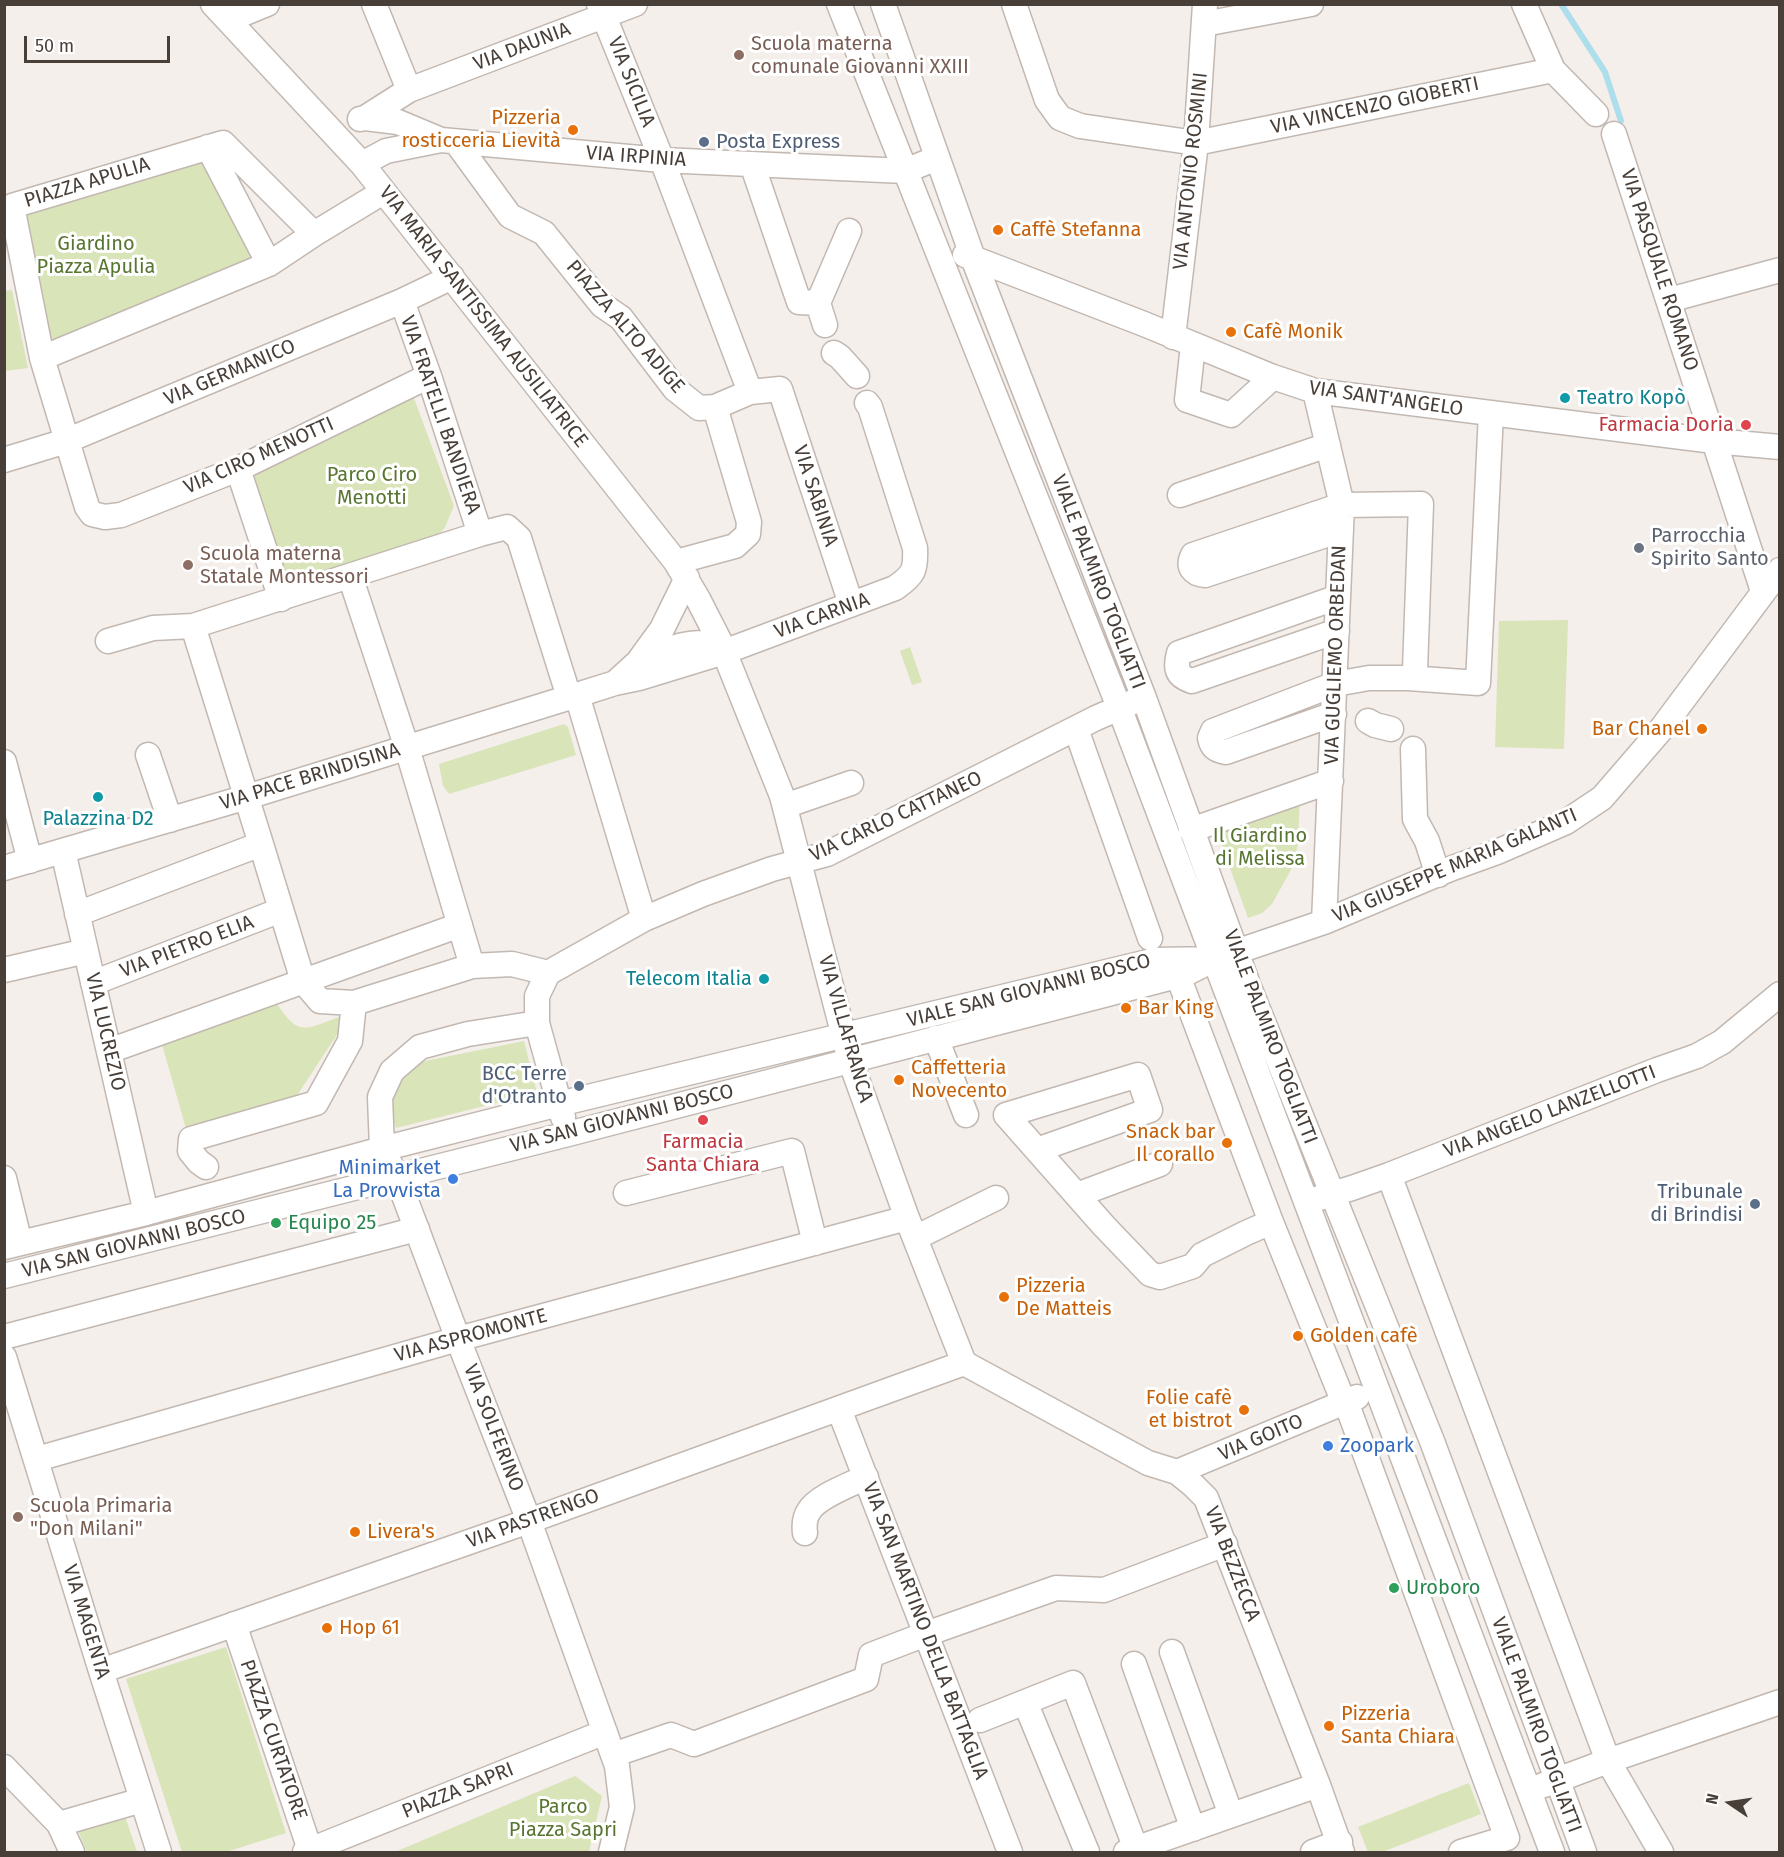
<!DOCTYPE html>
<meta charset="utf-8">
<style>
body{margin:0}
#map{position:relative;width:1784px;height:1857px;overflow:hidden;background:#f4efeb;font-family:"Fira Sans",sans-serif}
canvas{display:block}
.frame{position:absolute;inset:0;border:6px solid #483f39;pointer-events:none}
.north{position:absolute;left:1700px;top:1773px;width:60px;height:60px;-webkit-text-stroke:4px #fff;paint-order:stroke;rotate:283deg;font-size:16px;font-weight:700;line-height:24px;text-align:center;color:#483f39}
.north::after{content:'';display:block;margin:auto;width:21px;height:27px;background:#483f39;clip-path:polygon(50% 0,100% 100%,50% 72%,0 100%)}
.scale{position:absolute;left:24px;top:36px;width:146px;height:27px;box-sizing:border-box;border:3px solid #483f39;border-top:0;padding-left:8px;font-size:18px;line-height:21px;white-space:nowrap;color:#483f39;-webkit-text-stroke:4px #fff;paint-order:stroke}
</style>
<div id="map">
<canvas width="1784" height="1857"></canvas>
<div class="frame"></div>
<div class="north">N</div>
<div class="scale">50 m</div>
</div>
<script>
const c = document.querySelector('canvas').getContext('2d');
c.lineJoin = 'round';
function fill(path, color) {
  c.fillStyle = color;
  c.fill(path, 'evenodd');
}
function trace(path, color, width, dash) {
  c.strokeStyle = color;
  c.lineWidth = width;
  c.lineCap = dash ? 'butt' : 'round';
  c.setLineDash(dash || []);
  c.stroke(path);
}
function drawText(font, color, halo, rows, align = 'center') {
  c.font = font + ' "Fira Sans",sans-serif';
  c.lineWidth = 6;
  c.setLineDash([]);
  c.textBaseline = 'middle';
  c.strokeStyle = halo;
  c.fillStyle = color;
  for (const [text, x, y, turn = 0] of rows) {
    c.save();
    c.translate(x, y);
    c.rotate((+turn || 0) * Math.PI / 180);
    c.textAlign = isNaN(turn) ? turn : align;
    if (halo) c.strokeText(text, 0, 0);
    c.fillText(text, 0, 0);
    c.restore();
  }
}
fill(new Path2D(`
 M205,152L258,259L48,343L24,213Z
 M12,290L28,368L5,371V291Z
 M412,393L454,506L445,527L438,536L283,587L247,468Z
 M1568,620L1564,749L1495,747L1499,621Z
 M910,647L922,682L912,685L900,651Z
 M564,724L568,727L576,755L449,794L443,786L439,764Z
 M1300,795L1298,844L1292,868L1272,904L1262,913L1248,918L1215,826Z
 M275,1001C300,1039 304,1029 342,1016L348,1018L296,1097L187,1132L161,1041Z
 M524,1041L537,1093L396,1128L388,1103L404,1073L425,1061Z
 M226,1647L286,1833L226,1852H182L126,1679Z
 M575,1776L602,1796L589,1852H395Z
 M1469,1783L1481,1814L1382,1852H1368L1358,1827Z
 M124,1813L137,1852H87L77,1828Z`), '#d9e4b8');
trace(new Path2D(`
 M1561,4L1605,72L1621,121`), '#addeeb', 6);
const minor = new Path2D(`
 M213,4L362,164L676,562L698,599L721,644L782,796L850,1060L907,1218L964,1363L1148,1463L1177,1472L1193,1485L1206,1498L1318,1785L1342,1852
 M374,4L409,90
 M599,4L662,160L750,392
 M839,4L1119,707L1552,1852
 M883,4L973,258L1144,698L1249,987L1432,1441L1584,1852
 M1014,4L1047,100L1060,118L1080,126L1196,143L1553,70
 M1524,4L1553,70L1596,114
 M228,20L267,4
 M1204,24L1311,4
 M365,118L409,90L635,4
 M360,119L365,118L398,122L441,140
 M1614,134L1763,591
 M456,142L510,216L544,233L602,305L621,318L675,389L699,408L715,407L750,392L780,389L851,604
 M208,147L269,264
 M362,164L386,151L441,140L662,160L905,171L937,158
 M752,164L799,302L818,303L825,325
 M314,234L223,143L12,206L42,358L87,507L92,514L105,517L121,515L238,469L429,376
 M965,255L1144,324L1273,377L1315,391L1714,441L1780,447
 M1669,300L1780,270
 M402,301L429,376L480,534
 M818,303L849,231
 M1173,337L1196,143L1205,4
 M1193,345L1187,400L1231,415L1273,377
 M834,353L840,357L857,376
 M42,358L269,264L314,234L383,192
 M1315,391L1342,505L1324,922
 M4,460L66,441L402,301L452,277
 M238,469L281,599
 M1180,495L1328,445
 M676,562L735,546L748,534L749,522L715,407
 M350,576L407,748L472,966
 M193,626L261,844L303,981L320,1001L354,1003L472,966L512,964L548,973
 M1337,631L1192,681C1176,676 1175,668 1179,653L1338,597
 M108,641L153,628L193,626L480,534L507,527L519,538L569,697
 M638,662C670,648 685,640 721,644
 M1408,678L1478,683L1491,413
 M615,683L638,662L662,629L687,578
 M577,695L644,919
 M1334,714L1226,752C1216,750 1212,748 1210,738L1213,731L1335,684L1369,678H1408L1413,674L1415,670L1421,504L1342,505L1193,555C1187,567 1193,574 1205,575L1341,530
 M1368,721L1375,725L1391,729
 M1076,729L1150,938
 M1413,749L1415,819L1427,841L1438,875
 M148,755L170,820
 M4,762L30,861
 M785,806L851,783
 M1191,830L1331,781
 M63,851L146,1213
 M4,868L247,797L577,695L615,683L639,678L724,652L895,588C914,575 916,570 915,548L870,407L867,403
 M77,914L261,844
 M4,970L86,951
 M1178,976L1271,1222L1344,1403
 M93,983L281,910
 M537,1023L468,1034L420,1047L392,1071L380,1097L382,1149L397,1177L458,1339L529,1521L617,1766L622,1807L611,1852
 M936,1038L966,1115
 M109,1051L460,925
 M563,1117L537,1023V996L548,973L644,919L703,894L772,869L827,854L1096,718L1133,702
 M1037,1150L1150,1110L1138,1075L1006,1115L1104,1226L1150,1274L1160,1277L1193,1266L1202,1255L1246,1233L1271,1222
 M206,1167L199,1162L190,1151L191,1139L316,1103L350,1041L354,1003
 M1389,1175L1608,1761L1661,1852
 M4,1178L20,1243
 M626,1193L792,1151L815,1243
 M1077,1195L1160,1164
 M1316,1199L1352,1188L1389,1175L1657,1070L1697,1056L1722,1042L1780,994
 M915,1238L996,1198
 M4,1247L146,1213L382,1149L559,1104L1156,960L1212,959
 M4,1276L568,1134L1185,974L1215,959L1324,922L1450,869L1497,852L1566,822L1602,798L1659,732L1780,570
 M4,1337L417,1229
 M4,1357L101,1671L159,1852
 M1346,1402L1507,1838L1461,1852
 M839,1409L1010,1852
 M37,1459L458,1339L907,1218
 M1177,1472L1357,1397
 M805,1533C804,1525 804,1518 809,1511C818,1496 850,1485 866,1477
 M234,1624L310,1850
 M1172,1652L1231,1815
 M1134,1664L1193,1829
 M101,1671L529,1521L964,1363
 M1025,1702L1087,1852
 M980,1720L1073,1683L1136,1849
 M613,1755L671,1735L694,1744L866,1679L871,1655L926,1634L1056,1588L1104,1590L1225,1544
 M4,1767L59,1824L72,1852
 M1541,1786L1608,1761L1780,1702
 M59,1824L142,1800
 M305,1852L605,1732
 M1126,1852L1318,1785
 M1313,1852L1340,1842`);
trace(minor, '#c2b8b1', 27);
trace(minor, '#fff', 24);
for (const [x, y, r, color] of [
 [739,55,6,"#8d6e63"],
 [573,130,6,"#e8710a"],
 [704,142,6,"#5c6f8a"],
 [998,230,6,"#e8710a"],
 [1231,332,6,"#e8710a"],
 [1565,398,6,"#0f9aa8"],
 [1746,425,6,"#e0444e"],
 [1639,548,6,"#6b7280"],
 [188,565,6,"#8d6e63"],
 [1702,729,6,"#e8710a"],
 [98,797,6,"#0f9aa8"],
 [764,979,6,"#0f9aa8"],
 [1126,1008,6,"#e8710a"],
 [899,1080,6,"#e8710a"],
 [579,1086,6,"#5c6f8a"],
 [703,1120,6,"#e0444e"],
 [1227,1143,6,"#e8710a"],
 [453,1179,6,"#3f7fe0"],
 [1755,1204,6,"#5c6f8a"],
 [276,1223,6,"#2e9e5b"],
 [1004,1297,6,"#e8710a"],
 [1298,1336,6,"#e8710a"],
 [1244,1410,6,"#e8710a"],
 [1328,1446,6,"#3f7fe0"],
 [18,1517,6,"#8d6e63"],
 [355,1532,6,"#e8710a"],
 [1394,1588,6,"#2e9e5b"],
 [327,1628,6,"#e8710a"],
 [1329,1726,6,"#e8710a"]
]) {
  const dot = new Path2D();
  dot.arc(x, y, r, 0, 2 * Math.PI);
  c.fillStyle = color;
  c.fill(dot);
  trace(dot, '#fff', 2);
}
drawText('20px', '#785e54', '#fff', [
 ["Scuola materna",751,44],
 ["comunale Giovanni XXIII",751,67],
 ["Scuola materna",200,554],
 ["Statale Montessori",200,577],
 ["Scuola Primaria",30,1506],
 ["\"Don Milani\"",30,1529]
], 'left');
drawText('20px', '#483f39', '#fff', [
 ["VIA DAUNIA",522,47,-21],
 ["VIA SICILIA",631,82,68],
 ["VIA VINCENZO GIOBERTI",1375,106,-12],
 ["VIA IRPINIA",636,157,4],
 ["VIA ANTONIO ROSMINI",1191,171,-84],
 ["PIAZZA APULIA",87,183,-17],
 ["VIA PASQUALE ROMANO",1659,270,72],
 ["VIA MARIA SANTISSIMA AUSILIATRICE",483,317,52],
 ["PIAZZA ALTO ADIGE",625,327,49],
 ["VIA GERMANICO",230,373,-23],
 ["VIA SANT'ANGELO",1386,399,8],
 ["VIA FRATELLI BANDIERA",440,415,71],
 ["VIA CIRO MENOTTI",259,456,-24],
 ["VIA SABINIA",815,496,72],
 ["VIALE PALMIRO TOGLIATTI",1098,582,69],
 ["VIA CARNIA",822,616,-20],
 ["VIA GUGLIEMO ORBEDAN",1336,655,-88],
 ["VIA PACE BRINDISINA",310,777,-17],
 ["VIA CARLO CATTANEO",896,817,-25],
 ["VIA GIUSEPPE MARIA GALANTI",1455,866,-23],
 ["VIA PIETRO ELIA",187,947,-21],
 ["VIALE SAN GIOVANNI BOSCO",1029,991,-14],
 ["VIA VILLAFRANCA",845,1029,74],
 ["VIA LUCREZIO",105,1032,77],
 ["VIALE PALMIRO TOGLIATTI",1270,1037,69],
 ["VIA ANGELO LANZELLOTTI",1550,1112,-21],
 ["VIA SAN GIOVANNI BOSCO",622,1119,-14],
 ["VIA SAN GIOVANNI BOSCO",134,1244,-14],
 ["VIA ASPROMONTE",471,1336,-15],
 ["VIA SOLFERINO",493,1428,69],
 ["VIA GOITO",1261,1438,-23],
 ["VIA PASTRENGO",533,1519,-20],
 ["VIA BEZZECCA",1232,1564,69],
 ["VIA MAGENTA",86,1622,73],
 ["VIA SAN MARTINO DELLA BATTAGLIA",925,1631,69],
 ["VIALE PALMIRO TOGLIATTI",1536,1725,70],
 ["PIAZZA CURTATORE",273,1740,71],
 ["PIAZZA SAPRI",458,1791,-22]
]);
drawText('20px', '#c56008', '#fff', [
 ["Pizzeria",561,118,"right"],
 ["rosticceria Lievità",561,141,"right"],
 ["Caffè Stefanna",1010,230],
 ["Cafè Monik",1243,332],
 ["Bar Chanel",1690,729,"right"],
 ["Bar King",1138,1008],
 ["Caffetteria",911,1068],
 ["Novecento",911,1091],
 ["Snack bar",1215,1132,"right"],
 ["Il corallo",1215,1155,"right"],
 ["Pizzeria",1016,1286],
 ["De Matteis",1016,1309],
 ["Golden cafè",1310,1336],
 ["Folie cafè",1232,1398,"right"],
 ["et bistrot",1232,1421,"right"],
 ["Livera's",367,1532],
 ["Hop 61",339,1628],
 ["Pizzeria",1341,1714],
 ["Santa Chiara",1341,1737]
], 'left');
drawText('20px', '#4e5e75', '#fff', [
 ["Posta Express",716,142,"left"],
 ["BCC Terre",567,1074],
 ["d'Otranto",567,1097],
 ["Tribunale",1743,1192],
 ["di Brindisi",1743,1215]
], 'right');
drawText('20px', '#587531', '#fff', [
 ["Giardino",96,244],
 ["Piazza Apulia",96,267],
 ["Parco Ciro",372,475],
 ["Menotti",372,498],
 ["Il Giardino",1260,836],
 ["di Melissa",1260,859],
 ["Parco",563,1807],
 ["Piazza Sapri",563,1830]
]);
drawText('20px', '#0d838f', '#fff', [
 ["Teatro Kopò",1577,398],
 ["Palazzina D2",98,819,"center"],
 ["Telecom Italia",752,979,"right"]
], 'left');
drawText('20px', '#be3a42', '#fff', [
 ["Farmacia Doria",1734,425],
 ["Farmacia",703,1142,"center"],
 ["Santa Chiara",703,1165,"center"]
], 'right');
drawText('20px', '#5b616d', '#fff', [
 ["Parrocchia",1651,536],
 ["Spirito Santo",1651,559]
], 'left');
drawText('20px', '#366cbe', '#fff', [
 ["Minimarket",441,1168],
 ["La Provvista",441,1191],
 ["Zoopark",1340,1446,"left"]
], 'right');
drawText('20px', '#27864d', '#fff', [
 ["Equipo 25",288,1223],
 ["Uroboro",1406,1588]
], 'left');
</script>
